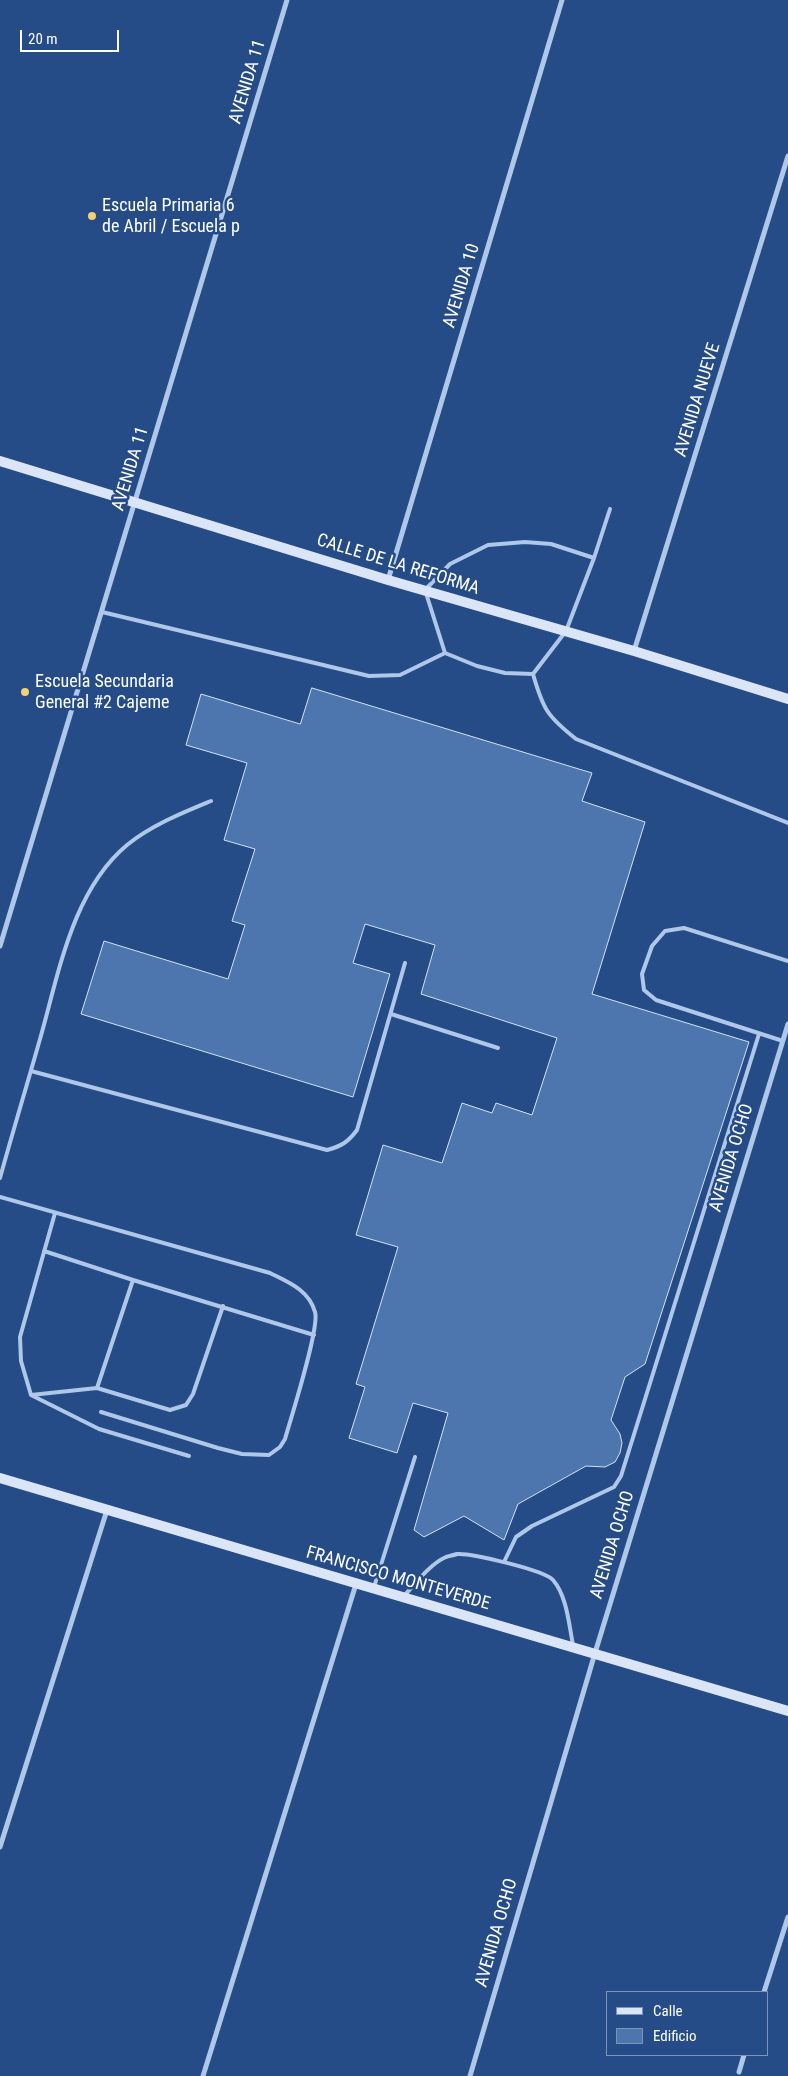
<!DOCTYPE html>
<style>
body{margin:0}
#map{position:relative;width:788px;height:2076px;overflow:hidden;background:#254c86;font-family:"Roboto Condensed",sans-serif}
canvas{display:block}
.legend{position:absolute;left:606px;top:1991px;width:162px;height:65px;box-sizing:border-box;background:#254c86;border:1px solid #7c94b6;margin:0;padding:6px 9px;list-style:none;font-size:15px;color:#fff}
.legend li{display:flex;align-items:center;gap:10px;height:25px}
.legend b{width:25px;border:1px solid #7c94b6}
.scale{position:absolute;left:20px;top:30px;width:99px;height:22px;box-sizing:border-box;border:2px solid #fff;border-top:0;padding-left:6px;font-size:15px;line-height:18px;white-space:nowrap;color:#fff;-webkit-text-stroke:4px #254c86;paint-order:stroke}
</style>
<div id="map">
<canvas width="788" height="2076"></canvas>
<ul class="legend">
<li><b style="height:6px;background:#dae5f7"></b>Calle</li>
<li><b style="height:14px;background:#4d75ae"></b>Edificio</li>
</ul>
<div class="scale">20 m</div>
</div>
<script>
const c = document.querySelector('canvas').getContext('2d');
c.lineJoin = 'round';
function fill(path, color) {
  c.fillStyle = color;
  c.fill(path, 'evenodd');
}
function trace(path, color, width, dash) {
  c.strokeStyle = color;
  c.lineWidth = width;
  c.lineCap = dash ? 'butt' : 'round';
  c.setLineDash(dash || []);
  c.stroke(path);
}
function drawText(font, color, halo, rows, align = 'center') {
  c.font = font + ' "Roboto Condensed",sans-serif';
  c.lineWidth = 5;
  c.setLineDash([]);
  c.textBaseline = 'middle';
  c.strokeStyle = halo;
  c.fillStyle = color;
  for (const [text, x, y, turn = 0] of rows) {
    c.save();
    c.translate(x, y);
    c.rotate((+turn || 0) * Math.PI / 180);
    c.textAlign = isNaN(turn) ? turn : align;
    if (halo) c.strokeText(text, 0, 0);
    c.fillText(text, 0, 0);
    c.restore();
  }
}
const building = new Path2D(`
 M312,688L592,773L582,801L645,822L592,994L749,1042L645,1364L625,1377L611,1420L620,1434L622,1443L620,1453L615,1462L605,1467L586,1466L518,1504L504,1540L464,1516L424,1537L414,1530L448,1413L413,1403L397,1453L349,1438L365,1387L356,1384L398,1247L356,1235L383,1145L442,1163L462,1103L492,1113L496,1103L532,1115L557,1038L421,994L435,945L365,924L353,963L390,974L353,1097L81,1014L104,941L228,979L245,925L232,921L255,849L224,840L247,763L186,745L201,694L300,724Z`);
fill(building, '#4d75ae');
trace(building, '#d3e2f7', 1);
trace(new Path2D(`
 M525,542L551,544L594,558L566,631L533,674L505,673L477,666L445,653L425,590L450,564L488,545Z
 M594,558L610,509
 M102,612L369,676L400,675L445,653
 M533,674C543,709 547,716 576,739L788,823
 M391,1014L498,1048
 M783,1041L656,1000L644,990L642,974L652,946L665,931L684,928L788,961
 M31,1071L327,1150C342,1146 348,1142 357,1130L405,963
 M0,1178C13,1131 27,1085 40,1039C59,973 72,891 127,845C152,825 182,813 211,801
 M0,1197L270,1273C288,1282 309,1290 315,1312C320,1327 291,1418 285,1439L280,1447L269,1455L242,1454L218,1448L101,1412
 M55,1213L20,1337L21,1361L31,1395L99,1429L189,1456
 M44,1251L133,1280L314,1335
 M97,1388L170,1410L186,1405L193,1394L223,1306
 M31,1395L97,1388L133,1280
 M504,1562L516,1537L532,1526L614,1487L621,1476L759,1034
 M374,1587L415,1457
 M404,1596C416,1583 430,1564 446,1557C449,1556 454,1555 457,1554C471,1553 544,1570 553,1580C567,1596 569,1625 573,1645`), '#afc7e9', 4);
trace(new Path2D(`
 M388,580L562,0
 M634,651L788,156
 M0,946L287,0
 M0,1847L107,1510
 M764,1992L788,1917
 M739,2072L744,2055
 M203,2076L356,1584
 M470,2076L595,1653L788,1024`), '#afc7e9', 5);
trace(new Path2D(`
 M0,461L388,580L634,651L788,699
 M0,1478L788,1711`), '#dae5f7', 10);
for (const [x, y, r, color] of [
 [92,216,5,"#f2d273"],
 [25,692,5,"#f2d273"]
]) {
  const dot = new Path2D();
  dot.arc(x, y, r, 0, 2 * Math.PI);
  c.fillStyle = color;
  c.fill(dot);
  trace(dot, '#254c86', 2);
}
drawText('18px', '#fff', '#254c86', [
 ["AVENIDA 11",248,82,-73],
 ["AVENIDA 10",462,286,-73],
 ["AVENIDA NUEVE",698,400,-73],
 ["AVENIDA 11",131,469,-73],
 ["CALLE DE LA REFORMA",398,565,17],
 ["AVENIDA OCHO",732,1158,-73],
 ["AVENIDA OCHO",613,1545,-73],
 ["FRANCISCO MONTEVERDE",398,1579,16],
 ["AVENIDA OCHO",497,1933,-74]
]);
drawText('18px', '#fff', '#254c86', [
 ["Escuela Primaria 6",102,206],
 ["de Abril / Escuela p",102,227],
 ["Escuela Secundaria",35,682],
 ["General #2 Cajeme",35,703]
], 'left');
</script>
